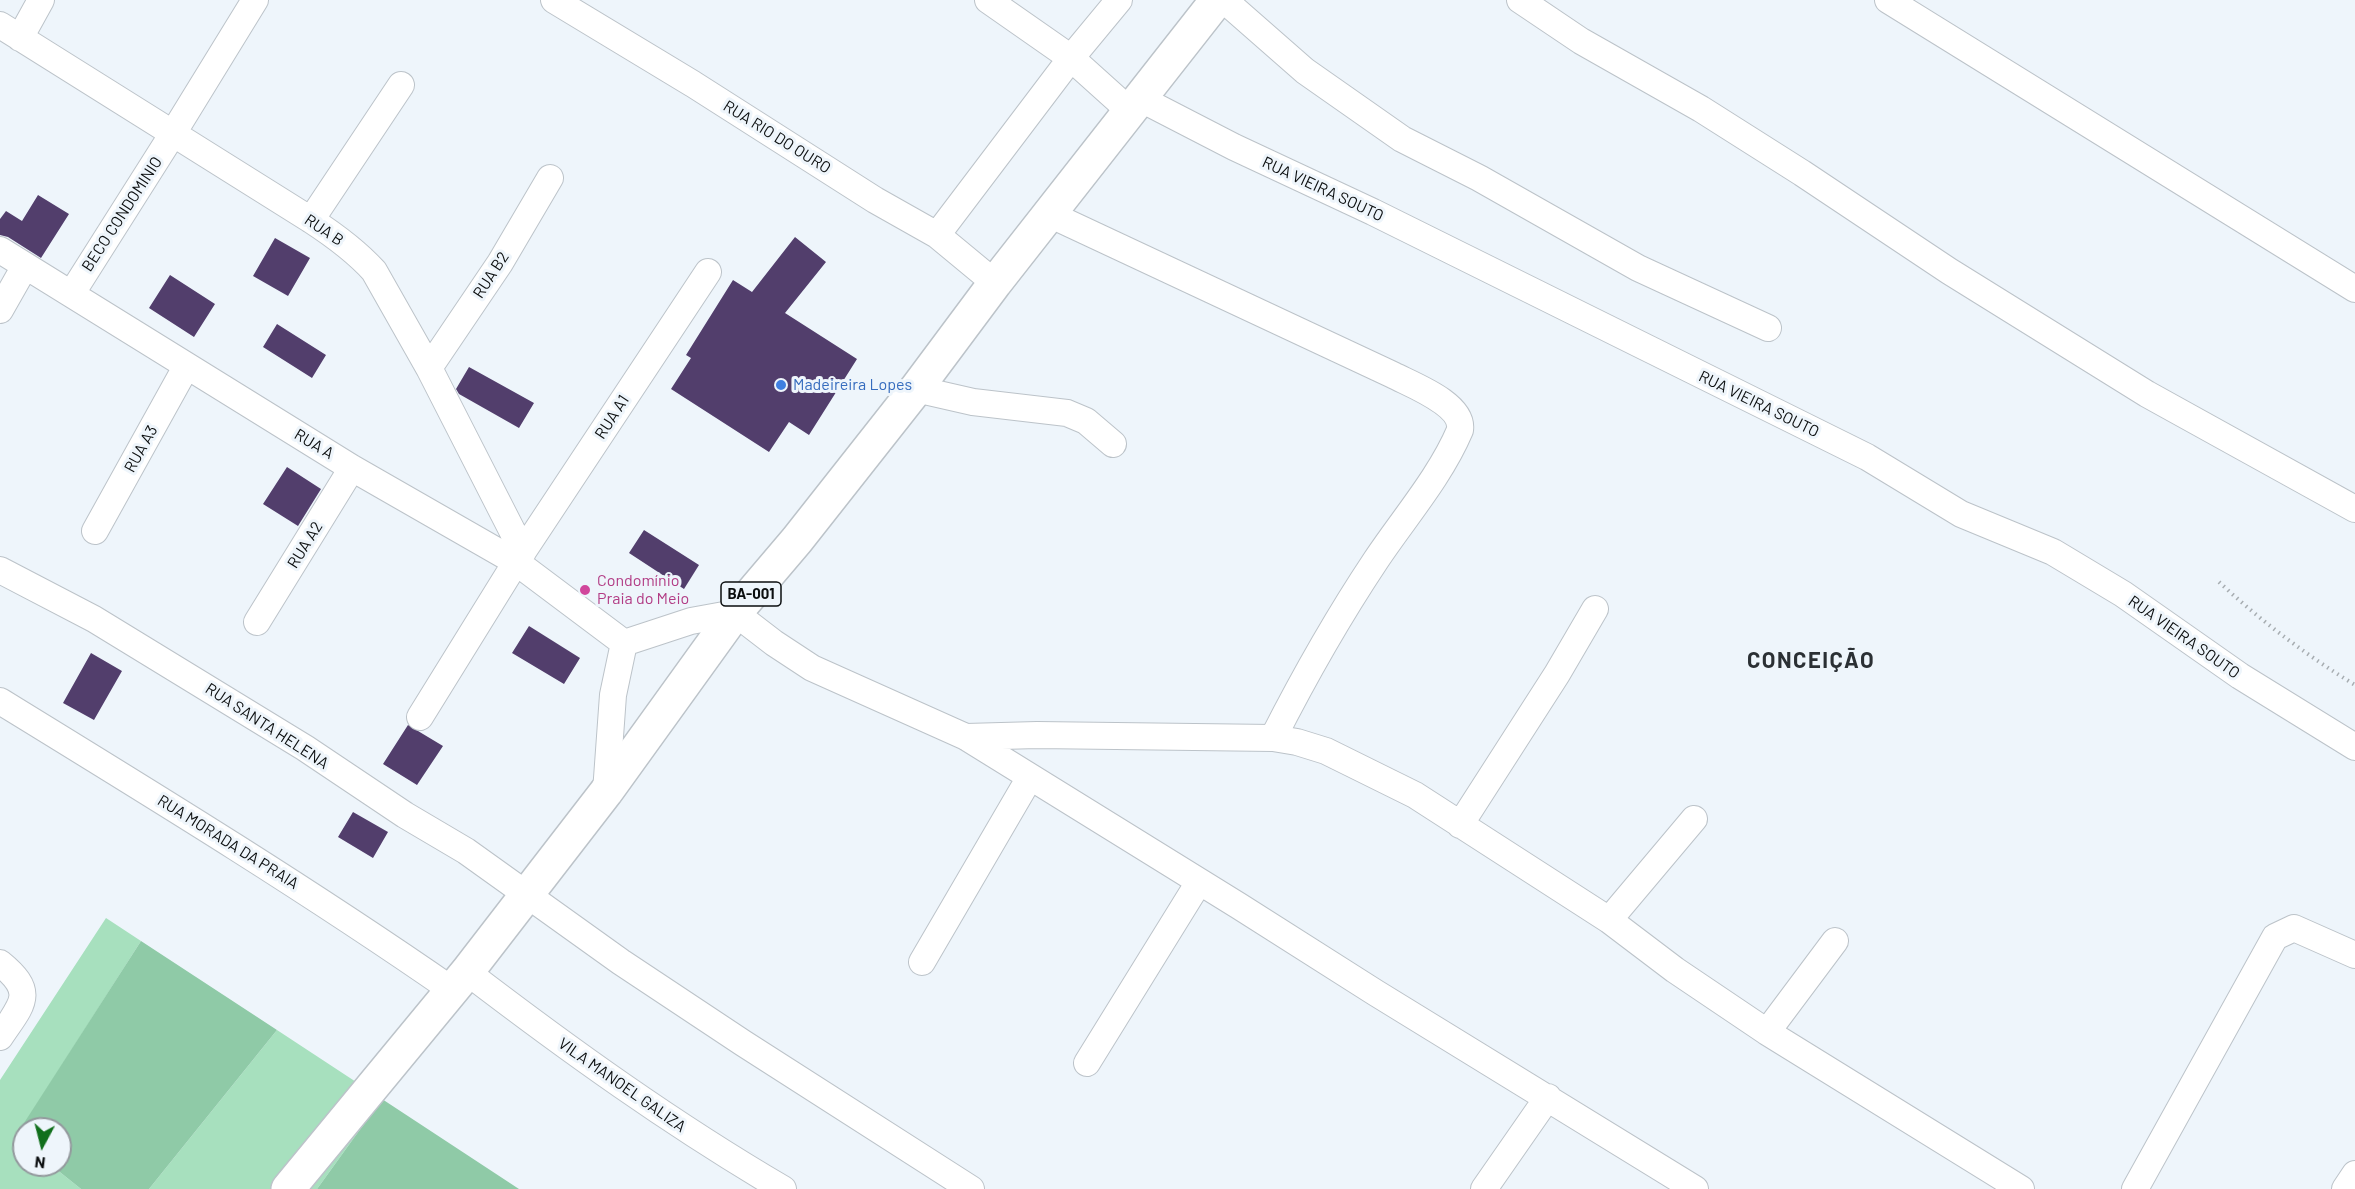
<!DOCTYPE html>
<meta charset="utf-8">
<style>
body{margin:0}
#map{position:relative;width:2355px;height:1189px;overflow:hidden;background:#eef5fb;font-family:Barlow,sans-serif}
canvas{display:block}
.north{position:absolute;left:12px;top:1117px;width:60px;height:60px;box-sizing:border-box;background:#eef5fb;border:2px solid #93999d;border-radius:50%;rotate:187deg;font-size:16px;font-weight:700;line-height:24px;text-align:center;color:#0b0e0f}
.north::after{content:'';display:block;margin:auto;width:21px;height:27px;background:#116f1c;clip-path:polygon(50% 0,100% 100%,50% 72%,0 100%)}
</style>
<div id="map">
<canvas width="2355" height="1189"></canvas>
<div class="north">N</div>
</div>
<script>
const c = document.querySelector('canvas').getContext('2d');
c.lineJoin = 'round';
function fill(path, color) {
  c.fillStyle = color;
  c.fill(path, 'evenodd');
}
function trace(path, color, width, dash) {
  c.strokeStyle = color;
  c.lineWidth = width;
  c.lineCap = dash ? 'butt' : 'round';
  c.setLineDash(dash || []);
  c.stroke(path);
}
function drawText(font, color, halo, rows, align = 'center') {
  c.font = font + ' Barlow,sans-serif';
  c.lineWidth = 6;
  c.setLineDash([]);
  c.textBaseline = 'middle';
  c.strokeStyle = halo;
  c.fillStyle = color;
  for (const [text, x, y, turn = 0] of rows) {
    c.save();
    c.translate(x, y);
    c.rotate((+turn || 0) * Math.PI / 180);
    c.textAlign = isNaN(turn) ? turn : align;
    if (halo) c.strokeText(text, 0, 0);
    c.fillText(text, 0, 0);
    c.restore();
  }
}
fill(new Path2D(`
 M106,918L141,941L16,1137L24,1144V1165H51L81,1189H0V1080Z
 M277,1030L382,1099L317,1189H149Z`), '#a7e0be');
fill(new Path2D(`
 M141,941L277,1030L149,1189H81L51,1165H60V1129H24V1144L15,1137Z
 M382,1099L519,1189H317Z`), '#8fcaa7');
fill(new Path2D(`
 M38,195L69,214L41,258L8,237L0,235V219L6,211L22,221Z
 M795,237L826,262L785,313L857,359L809,435L789,422L769,452L671,389L691,358L686,355L733,280L752,292Z
 M275,238L310,258L288,296L253,276Z
 M170,275L215,304L194,337L149,308Z
 M277,324L326,355L312,378L263,347Z
 M469,367L534,403L519,428L459,394L456,389Z
 M287,467L321,489L298,526L263,504Z
 M644,530L699,565L684,589L629,553Z
 M529,626L580,658L564,684L512,653Z
 M91,653L122,671L94,720L63,703Z
 M408,725L443,746L417,785L383,764Z
 M353,812L388,832L373,858L338,837Z`), '#523e6c');
const minor = new Path2D(`
 M554,0L693,84L875,200L937,235L995,283
 M988,0L1071,58L1131,112
 M1224,0L1305,71L1402,139L1479,178L1638,268L1768,328
 M1520,0L1581,41L1701,109L1802,173L1949,271L2147,394L2355,509
 M1888,0L2355,289
 M0,25L311,220C334,235 355,250 374,271L429,368L523,552
 M20,38L41,0
 M1141,99L1234,147L1373,212L1867,457L1961,514L2053,552L2123,594L2240,676L2355,747
 M1049,214L1393,375C1412,385 1464,404 1460,430C1440,477 1404,518 1376,560C1338,617 1304,677 1273,738
 M311,220L401,85
 M937,235L1071,58L1119,0
 M0,250L352,468L516,562L624,643
 M72,293L172,135L255,0
 M0,310L25,266
 M429,368L500,263L550,178
 M916,389L973,402L1067,413L1086,421L1113,444
 M95,531L186,367
 M0,570L94,619L305,748L405,815L466,851L621,962L743,1043L971,1189
 M257,622L352,468
 M624,643L691,621L735,613L774,643L812,668L966,737L1239,906L1376,993L1695,1189
 M0,701C153,795 305,888 452,990
 M420,717L516,562L708,272
 M966,737L1037,735L1273,738L1297,742L1326,751L1415,795L1609,920L1675,970L1767,1032L2021,1189
 M606,792L613,695L624,643
 M1460,825L1557,674L1595,609
 M1609,920L1694,819
 M922,962L1030,777
 M0,963C37,993 22,1004 0,1037
 M467,972C569,1050 672,1124 783,1189
 M1767,1032L1835,941
 M1087,1063L1199,882
 M1484,1189L1548,1097
 M2135,1189L2275,937L2294,928L2355,955
 M2345,1189L2355,1174`);
const primary = new Path2D(`
 M288,1189L467,972L606,792L735,613L797,540L916,389L995,283L1217,0`);
trace(minor, '#bcc3c9', 28);
trace(primary, '#bcc3c9', 36);
trace(new Path2D(`
 M2219,582C2261,621 2306,655 2355,685`), '#a7adb1', 4, [1.5, 4.5]);
trace(minor, '#fff', 26);
trace(primary, '#fff', 33);
for (const [x, y, r, color] of [
 [781,385,6,"#3f7fe0"],
 [585,590,6,"#d1479c"]
]) {
  const dot = new Path2D();
  dot.arc(x, y, r, 0, 2 * Math.PI);
  c.fillStyle = color;
  c.fill(dot);
  trace(dot, '#eef5fb', 2);
}
for (const [x, y, w] of [
 [751,594,60]
]) {
  const box = new Path2D();
  box.roundRect(x - w / 2, y - 12, w, 24, 4.5);
  c.fillStyle = '#eef5fb';
  c.fill(box);
  trace(box, '#0b0e0f', 1.5);
}
drawText('bold 15px', '#0b0e0f', null, [
 ["BA-001",751,594]
]);
drawText('16px', '#0b0e0f', '#eef5fb', [
 ["RUA RIO DO OURO",777,137,32],
 ["RUA VIEIRA SOUTO",1323,189,25],
 ["BECO CONDOMINIO",122,214,-57],
 ["RUA B",324,230,34],
 ["RUA B2",491,275,-57],
 ["RUA VIEIRA SOUTO",1759,404,26],
 ["RUA A1",612,417,-57],
 ["RUA A",314,444,31],
 ["RUA A3",141,449,-61],
 ["RUA A2",305,545,-58],
 ["RUA VIEIRA SOUTO",2184,637,35],
 ["RUA SANTA HELENA",267,726,33],
 ["RUA MORADA DA PRAIA",228,842,32],
 ["VILA MANOEL GALIZA",622,1085,35]
]);
drawText('16px', '#366cbe', '#eef5fb', [
 ["Madeireira Lopes",793,385]
], 'left');
drawText('16px', '#b23c85', '#eef5fb', [
 ["Condomínio",597,581],
 ["Praia do Meio",597,599]
], 'left');
c.letterSpacing = '1.5px';
drawText('bold 22px', '#2b3034', '#eef5fb', [
 ["CONCEIÇÃO",1811,661]
]);
c.letterSpacing = '0px';
</script>
